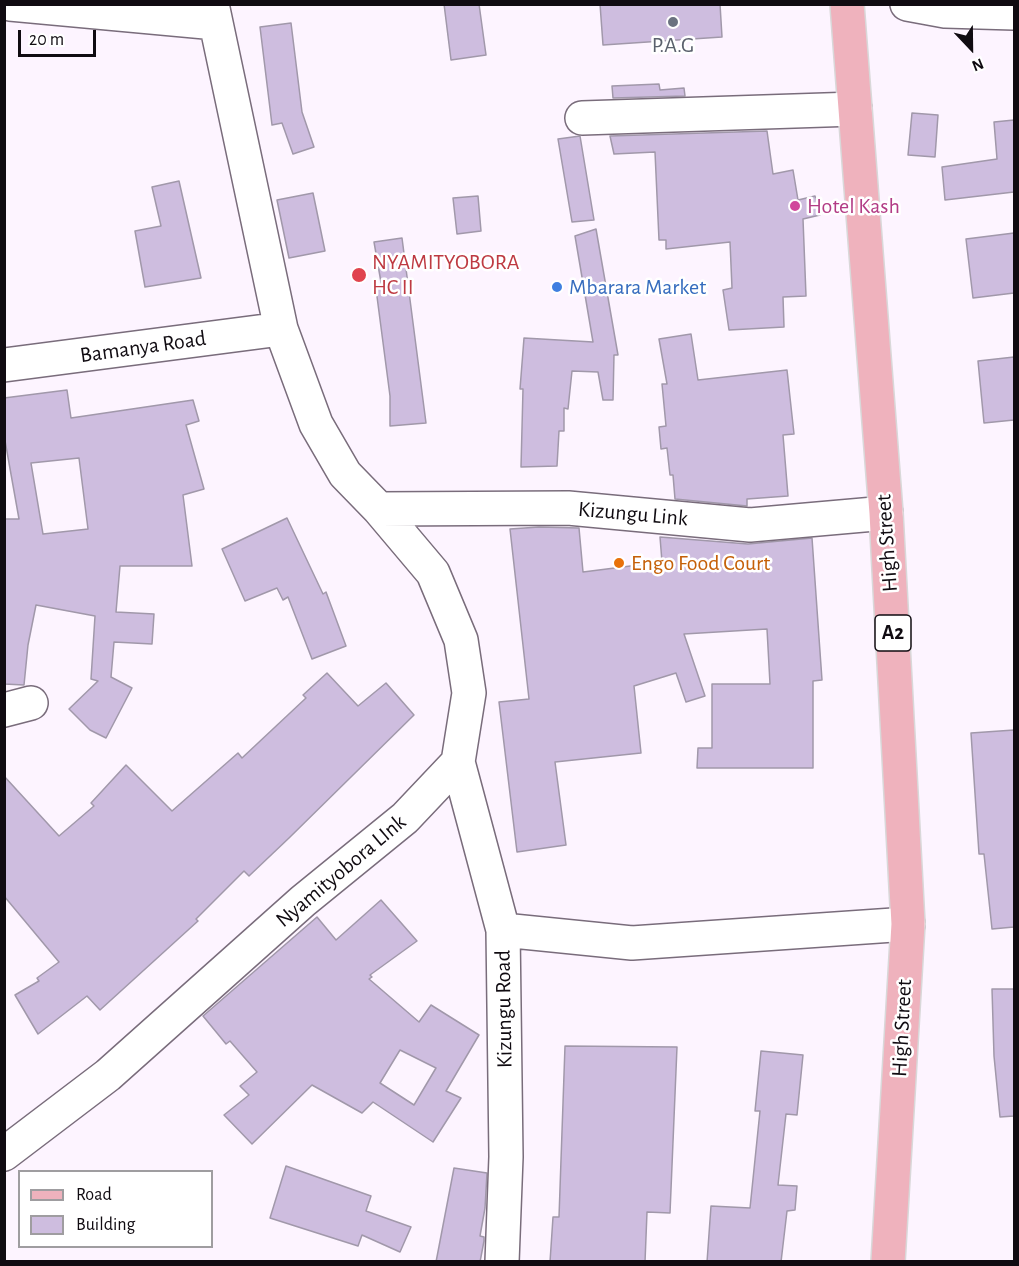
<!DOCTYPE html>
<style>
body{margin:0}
#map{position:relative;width:1019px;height:1266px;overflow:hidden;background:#fdf4ff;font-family:"Alegreya Sans",sans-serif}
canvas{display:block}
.frame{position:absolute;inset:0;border:6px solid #100b11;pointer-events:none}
.legend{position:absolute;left:18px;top:1170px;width:195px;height:78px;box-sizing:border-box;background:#fff;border:2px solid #9f9da0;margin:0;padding:8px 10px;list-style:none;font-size:18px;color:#100b11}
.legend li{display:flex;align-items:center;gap:12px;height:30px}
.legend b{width:30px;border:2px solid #9f9da0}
.north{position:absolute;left:941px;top:18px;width:60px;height:60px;-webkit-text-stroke:4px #fff;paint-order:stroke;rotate:158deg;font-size:16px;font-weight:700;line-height:24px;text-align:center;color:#100b11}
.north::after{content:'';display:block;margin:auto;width:21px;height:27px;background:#100b11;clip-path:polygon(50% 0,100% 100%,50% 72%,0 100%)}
.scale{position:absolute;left:18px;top:30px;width:78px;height:27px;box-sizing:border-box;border:3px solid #100b11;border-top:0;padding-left:8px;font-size:18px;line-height:21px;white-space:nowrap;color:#100b11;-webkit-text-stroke:4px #fff;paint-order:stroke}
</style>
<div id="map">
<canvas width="1019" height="1266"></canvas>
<div class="frame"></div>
<ul class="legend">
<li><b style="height:8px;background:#efb2bd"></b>Road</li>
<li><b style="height:16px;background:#cebddf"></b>Building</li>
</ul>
<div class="north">N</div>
<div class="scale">20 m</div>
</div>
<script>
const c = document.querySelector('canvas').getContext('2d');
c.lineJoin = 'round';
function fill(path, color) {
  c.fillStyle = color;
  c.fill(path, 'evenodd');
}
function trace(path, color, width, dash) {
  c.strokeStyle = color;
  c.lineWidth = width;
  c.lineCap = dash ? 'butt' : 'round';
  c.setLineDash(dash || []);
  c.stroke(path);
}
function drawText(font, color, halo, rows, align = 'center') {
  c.font = font + ' "Alegreya Sans",sans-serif';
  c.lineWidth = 5;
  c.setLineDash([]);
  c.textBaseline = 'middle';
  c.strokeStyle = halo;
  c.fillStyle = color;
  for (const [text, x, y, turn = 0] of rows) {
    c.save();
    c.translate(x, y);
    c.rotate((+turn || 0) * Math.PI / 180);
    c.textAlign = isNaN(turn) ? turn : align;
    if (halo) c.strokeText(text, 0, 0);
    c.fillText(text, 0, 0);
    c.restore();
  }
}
const building = new Path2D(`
 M444,4H479L486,55L451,60Z
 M600,4H720L722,37L603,45Z
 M291,23L302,112L314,147L293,154L282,123L272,125L260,27Z
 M659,84L660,90L684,88L685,96L613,98L612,86Z
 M912,113L938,115L935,157L908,155Z
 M1014,120V192L945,200L942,167L997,159L994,122Z
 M767,131L773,174L793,170L798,200L815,196L820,215L803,219L806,296L783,297L784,327L729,330L723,290L732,288L730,242L666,249V240H659L655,152L614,154L610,136Z
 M580,136L594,220L572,222L558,139Z
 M179,181L201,278L145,287L135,231L161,226L152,187Z
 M313,193L325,251L289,258L277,200Z
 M478,196L481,231L457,234L453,198Z
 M596,229L618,355H614L613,400H603L598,372L572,371L568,409L564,408V431H559L557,466L521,467L523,389H520L524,338L593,342L575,236Z
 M1014,233V293L973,298L966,239Z
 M402,238L426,423L390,426V396L376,289L382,288L374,242Z
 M691,334L698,380L787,370L794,434L783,435L788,496L747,499V506L675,499L673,475H670L667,448L661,449L659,427L666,426L662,384H667L659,339Z
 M1014,357V420L984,423L978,361Z
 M67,390L71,418L193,400L199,421L186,425L204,489L183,495L192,566H120L116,612L154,614L152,644L114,642L111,677L132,688L106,738L90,730L69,709L98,681L91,679L95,616L36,605L28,645L24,685L4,684V519H19L4,435V398ZM79,458L88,529L43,534L31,463Z
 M287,518L323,594L326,592L346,646L312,659L288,597L283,600L277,588L245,601L222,549Z
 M539,527L579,528L583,572L662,562L660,537L748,544L812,538L822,680L813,681V768H697L698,748H712V684H770L767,629L684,634L705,696L686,702L676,673L634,686L641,753L555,762L566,845L517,852L499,702L529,699L510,529Z
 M327,673L358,706L386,683L414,715L289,838L249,876L244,871L196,919L198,921L100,1010L87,996L38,1034L15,995L39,981L37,978L59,962L4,896V776L59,836L94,806L91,803L126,765L172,811L238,753L242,758L306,698L303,695Z
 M1014,730V927L992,929L984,854H979L971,733Z
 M381,900L417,941L370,975L372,977L369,979L419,1022L431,1005L479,1035L446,1091L461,1098L433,1142L373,1102L362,1113L312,1085L252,1144L224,1115L249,1095L240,1086L257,1072L230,1041L226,1044L203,1016L317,917L336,940ZM400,1050L436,1068L414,1105L380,1083Z
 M992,989H1014V1116L1000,1117L994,1056Z
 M565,1046L677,1047L670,1213L647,1212L645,1262H550L553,1217H559Z
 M761,1051L803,1055L797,1115L786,1114L778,1185L797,1186L795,1210L787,1211L781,1262H707L711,1206L750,1208L760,1111H755Z
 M286,1166L371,1196L366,1211L411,1227L400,1252L362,1235L358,1246L270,1218Z
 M454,1168L487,1173L485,1208L480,1236L484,1237V1241L480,1262H436Z`);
fill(building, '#cebddf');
trace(building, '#a198aa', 1.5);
const minor = new Path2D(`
 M10,4L216,23
 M907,4L945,11L1014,13
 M582,118L855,109
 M4,365L281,329
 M379,509L568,508L750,525L886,513
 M4,710L31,703
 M458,762L503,930L506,1157L502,1262
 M503,930L632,943L908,924
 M4,1154L108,1075L303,901L405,818L458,762L469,693L461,640L433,573L379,509L345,474L316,424L281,329L212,4`);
const major = new Path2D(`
 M847,4L886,513L908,924L888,1262`);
trace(minor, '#796c7b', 36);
trace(major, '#d9d8d9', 36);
trace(minor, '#fff', 33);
trace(major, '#efb2bd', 33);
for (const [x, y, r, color] of [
 [673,22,6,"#6b7280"],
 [795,206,6,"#d1479c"],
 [359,275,8,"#e0444e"],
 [557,287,6,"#3f7fe0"],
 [619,563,6,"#e8710a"]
]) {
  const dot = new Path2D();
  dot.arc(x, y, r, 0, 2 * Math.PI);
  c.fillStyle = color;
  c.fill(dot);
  trace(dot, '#fff', 2);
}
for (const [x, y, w] of [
 [893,633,36]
]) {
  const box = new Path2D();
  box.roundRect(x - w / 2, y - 18, w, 36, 4.5);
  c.fillStyle = '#fff';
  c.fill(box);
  trace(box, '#100b11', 1.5);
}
drawText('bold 21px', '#100b11', null, [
 ["A2",893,633]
]);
drawText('22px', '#5b616d', '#fff', [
 ["P.A.G",673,45]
]);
drawText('22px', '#b23c85', '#fff', [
 ["Hotel Kash",807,206]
], 'left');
drawText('22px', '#be3a42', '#fff', [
 ["NYAMITYOBORA",372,262],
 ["HC II",372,287]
], 'left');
drawText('22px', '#366cbe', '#fff', [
 ["Mbarara Market",569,287]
], 'left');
drawText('22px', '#100b11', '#fff', [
 ["Bamanya Road",143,347,-8],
 ["Kizungu Link",633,514,5],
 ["High Street",887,543,-94],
 ["Nyamityobora LInk",341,871,-40],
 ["Kizungu Road",504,1009,-91],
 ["High Street",902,1028,-87]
]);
drawText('22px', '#c56008', '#fff', [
 ["Engo Food Court",631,563]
], 'left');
</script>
